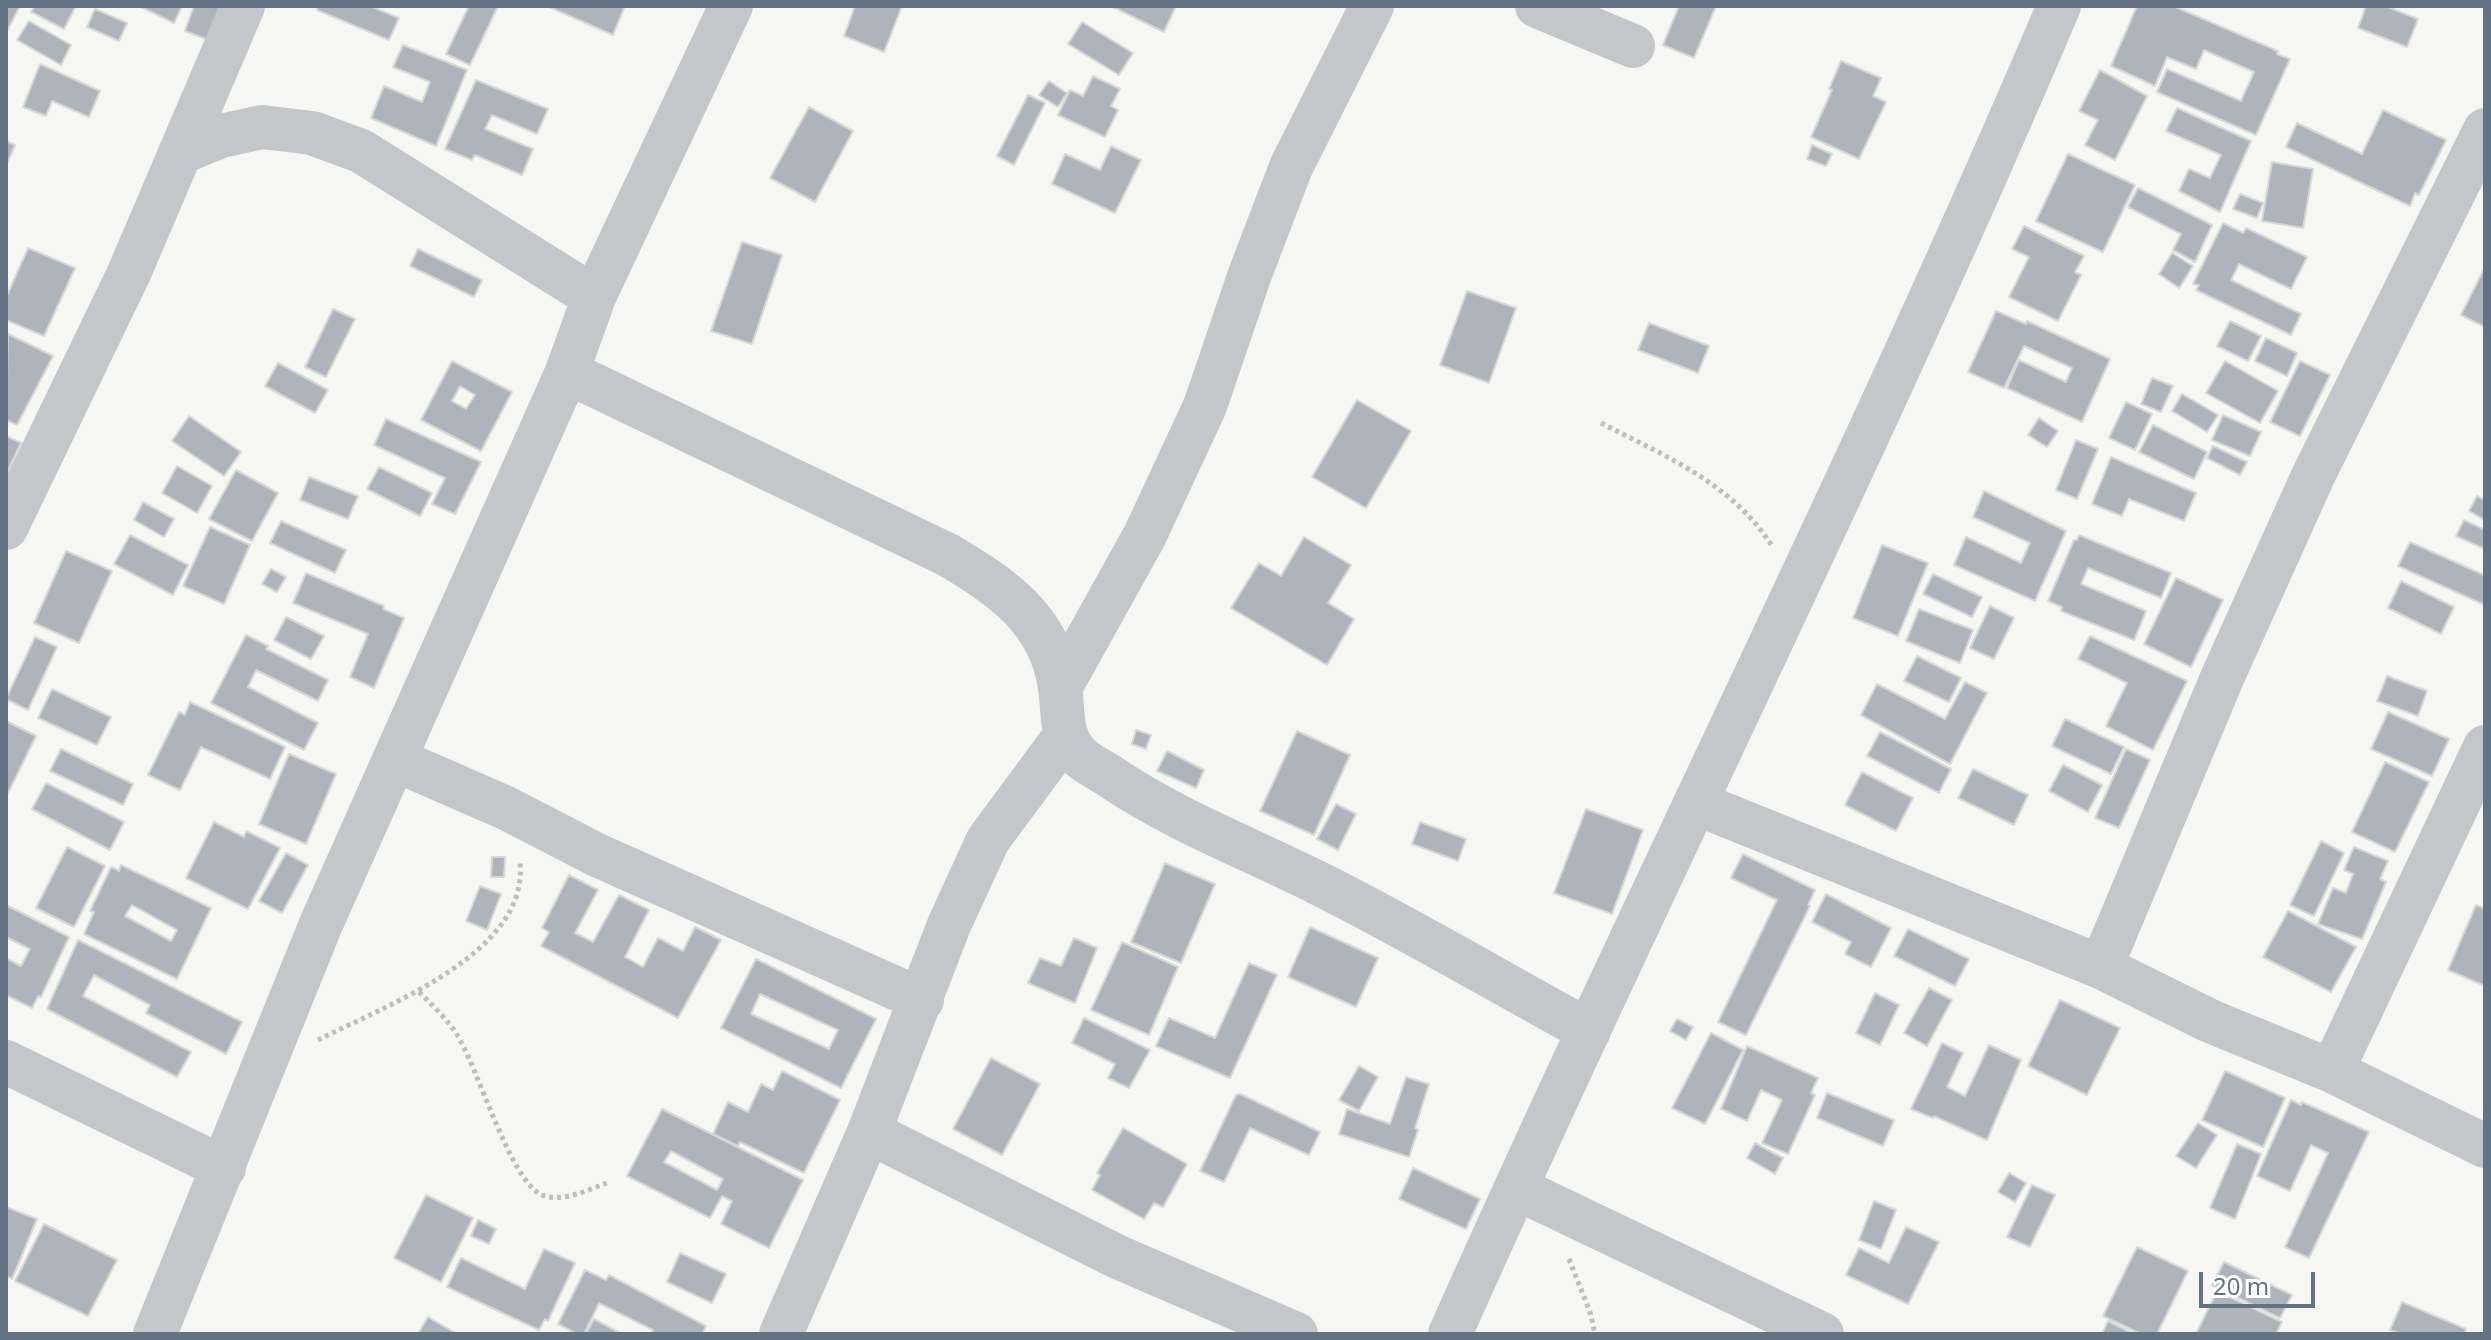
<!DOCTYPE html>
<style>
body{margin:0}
#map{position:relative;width:2491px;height:1340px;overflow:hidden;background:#f6f6f2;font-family:"Noto Sans",sans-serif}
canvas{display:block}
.frame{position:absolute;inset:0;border:8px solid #637384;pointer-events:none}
.scale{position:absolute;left:2199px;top:1272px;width:116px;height:36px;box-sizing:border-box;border:4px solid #637384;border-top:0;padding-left:10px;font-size:24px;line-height:28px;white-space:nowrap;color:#637384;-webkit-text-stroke:6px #fff;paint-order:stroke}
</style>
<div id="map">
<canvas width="2491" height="1340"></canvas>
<div class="frame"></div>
<div class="scale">20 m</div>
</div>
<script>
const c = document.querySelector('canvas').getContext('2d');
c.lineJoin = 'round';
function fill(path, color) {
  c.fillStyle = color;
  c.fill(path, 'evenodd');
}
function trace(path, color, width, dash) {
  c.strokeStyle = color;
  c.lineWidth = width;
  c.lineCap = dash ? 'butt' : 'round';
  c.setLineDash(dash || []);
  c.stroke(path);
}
const building = new Path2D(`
 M6,6H20L6,33Z
 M35,6H76L64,29L31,12Z
 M139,6H182L174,23Z
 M194,6H223L211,41L185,31Z
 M318,6H370L399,18L389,40L317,10Z
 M469,6H498L470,65L446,54Z
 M547,6H619L624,8L613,35Z
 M855,6H902L884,52L844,36Z
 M1111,6H1176L1164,32Z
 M1679,6H1716L1694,58L1663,45Z
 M2137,6H2173L2278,51L2277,54L2290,59L2256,135L2157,92L2167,69L2241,101L2254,72L2204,50L2196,69L2167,57L2155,86L2111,66Z
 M2366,6H2385L2418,19L2407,47L2358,28Z
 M95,9L127,23L119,41L87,27Z
 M29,21L71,45L61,65L17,40Z
 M1082,22L1133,53L1119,75L1068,44Z
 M403,45L467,70L436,146L371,118L384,86L422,102L430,82L393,67Z
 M1841,61L1881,78L1873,96L1886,102L1859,159L1811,137L1832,90L1829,89Z
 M40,64L100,91L89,117L52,101L46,116L23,107Z
 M2100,70L2147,96L2115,160L2085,145L2098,120L2079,111Z
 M1093,76L1120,89L1111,106L1118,110L1105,137L1058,115L1070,90L1083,96Z
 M476,80L548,109L537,134L492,115L485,129L533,149L522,175L475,155L472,160L445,149Z
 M1049,81L1067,93L1058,107L1039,95Z
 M1028,95L1045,103L1014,165L997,156Z
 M809,107L853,131L815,202L770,178Z
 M2177,108L2251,141L2220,212L2179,191L2189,169L2210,178L2221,155L2166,131Z
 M2383,110L2446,140L2419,195L2415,193L2410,206L2286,147L2297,123L2362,154Z
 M6,141L15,145L6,166Z
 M1812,145L1832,154L1826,166L1807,159Z
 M1111,146L1141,160L1115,213L1052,184L1065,154L1100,170Z
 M2068,154L2135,185L2103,252L2036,221Z
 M2272,162L2313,169L2303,228L2262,221Z
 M2138,188L2212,225L2195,262L2173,250L2181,234L2128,207Z
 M2240,194L2263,203L2257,218L2233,209Z
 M2223,223L2243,233L2246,228L2307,257L2291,289L2239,264L2231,280L2301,314L2291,335L2196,290L2199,285L2193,284Z
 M2024,226L2084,256L2075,272L2081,275L2058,321L2009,297L2029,257L2012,249Z
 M742,242L782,255L752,344L711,331Z
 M28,248L75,268L44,336L6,320V298Z
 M418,249L482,280L474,297L410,266Z
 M2172,253L2193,266L2179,288L2159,274Z
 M2485,267V327L2461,315Z
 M1467,291L1516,308L1489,383L1440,365Z
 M333,309L355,319L326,377L305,367Z
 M1996,311L2026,324L2027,321L2110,359L2082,422L2007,388L2019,360L2066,382L2072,368L2024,346L2004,388L1968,372Z
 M2230,321L2261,336L2248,361L2217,346Z
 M1649,323L1709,346L1698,373L1638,350Z
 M8,334L53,356L17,425L6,420Z
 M2266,338L2297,353L2287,376L2255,361Z
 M452,361L512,392L481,451L421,420ZM460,386L475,395L466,409L452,401Z
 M2225,361L2278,391L2260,423L2206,393Z
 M2300,361L2330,375L2300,436L2270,422Z
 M278,363L328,390L315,413L265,386Z
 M2152,378L2173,386L2161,412L2141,404Z
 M2182,394L2218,415L2207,432L2172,411Z
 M1357,400L1411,431L1366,508L1312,477Z
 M2126,402L2152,414L2135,450L2109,438Z
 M2223,415L2261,432L2250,456L2212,440Z
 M189,416L241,452L224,476L172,441Z
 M2039,418L2058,431L2047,447L2028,435Z
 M386,419L481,462L455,514L432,504L445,478L374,445Z
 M2153,425L2207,452L2194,479L2139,452Z
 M6,436L21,443L6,475Z
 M2076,440L2098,449L2077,499L2056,490Z
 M2213,446L2247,462L2240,475L2207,458Z
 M2111,457L2196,493L2184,521L2129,499L2122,516L2092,504Z
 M177,466L212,486L197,513L162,493Z
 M379,467L432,493L420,516L367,489Z
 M236,470L278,493L252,541L209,519Z
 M309,477L358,496L348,519L300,500Z
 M1984,491L2066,531L2035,601L1954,565L1966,537L2021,563L2030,543L1973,517Z
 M2477,496L2485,500V520L2469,511Z
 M143,502L174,519L164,537L134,520Z
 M2464,520L2485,530V549L2456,536Z
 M281,521L346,550L335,573L270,543Z
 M210,527L250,545L224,604L183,586Z
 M130,535L188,565L173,595L114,564Z
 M2079,535L2171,573L2161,598L2088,568L2081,584L2146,611L2134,640L2061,611L2062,607L2048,601L2074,540H2077Z
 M1304,537L1351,565L1328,603L1354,619L1327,665L1231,608L1259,563L1281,576Z
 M2410,542L2484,575L2485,572V605L2398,566Z
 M1882,545L1928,563L1898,636L1853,618Z
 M66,551L112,571L79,643L34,623Z
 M271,569L286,577L277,592L262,584Z
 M306,573L384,606L383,609L404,618L374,688L350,677L368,634L293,603Z
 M1933,574L1982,597L1972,617L1923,594Z
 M2176,578L2223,600L2191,667L2144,644Z
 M2401,581L2454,607L2441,634L2388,608Z
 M1990,606L2014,618L1994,659L1970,648Z
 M1919,609L1973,630L1960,663L1906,641Z
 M286,617L324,636L311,659L274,640Z
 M246,635L268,646L266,649L328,680L318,701L256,670L248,687L318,723L304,750L211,703Z
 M2090,636L2187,681L2153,750L2106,726L2127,683L2078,659Z
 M35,637L57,647L28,710L6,699Z
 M1917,656L1961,678L1949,702L1904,681Z
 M2387,676L2427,691L2418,716L2377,701Z
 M1965,682L1987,693L1950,764L1861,715L1877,684L1945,719Z
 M52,689L111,717L97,745L38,718Z
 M190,702L285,747L270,779L201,747L180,790L148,775L179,712L185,715Z
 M2388,712L2449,739L2432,776L2371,749Z
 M2065,719L2124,747L2111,774L2052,746Z
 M6,721L36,736L6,797Z
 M1136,730L1151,735L1146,749L1132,744Z
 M1297,731L1350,755L1314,835L1260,811Z
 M1880,732L1951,769L1939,793L1867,756Z
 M61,749L133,784L123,805L50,771Z
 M2126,749L2150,760L2119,828L2095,818Z
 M1167,751L1204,770L1196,788L1157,771Z
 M289,754L336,774L306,844L259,824Z
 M2385,762L2429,782L2395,852L2352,832Z
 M2063,765L2102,785L2088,812L2049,791Z
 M1973,769L2028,795L2014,825L1958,798Z
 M1862,772L1913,798L1896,831L1845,805Z
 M46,783L124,822L110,850L32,809Z
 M1336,804L1356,814L1338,850L1317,839Z
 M1586,809L1643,830L1612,914L1554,893Z
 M214,822L244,837L246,831L280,848L248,909L186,878Z
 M1420,822L1466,839L1458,861L1412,844Z
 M2321,841L2344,853L2314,916L2290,905Z
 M67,847L105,866L74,927L36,908Z
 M2354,847L2388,861L2380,879L2386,882L2362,939L2318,924L2333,888L2346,893L2353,874L2344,870Z
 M286,853L308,865L282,913L259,901Z
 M1743,854L1815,890L1808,905L1810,906L1746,1035L1718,1022L1777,900L1731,878Z
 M492,857H505L504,877H491Z
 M1165,863L1215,884L1181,963L1131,942Z
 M121,865L211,908L177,979L84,934L94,912L90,911L111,867L119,871ZM132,905L177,930L171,941L125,916Z
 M569,875L598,890L575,933L593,942L619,895L649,910L625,957L643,967L658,938L683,951L695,927L721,940L678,1018L541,946L549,932L542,928Z
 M480,886L501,894L487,930L466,921Z
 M1826,894L1891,928L1871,967L1845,954L1851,942L1812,922Z
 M6,905L69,937L41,997L38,996L32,1008L6,995V958L21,966L30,949L6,937Z
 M2476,905L2485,909V986L2448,970Z
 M2288,911L2356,947L2331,992L2263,957Z
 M1310,927L1378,958L1356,1007L1288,977Z
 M1908,929L1969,959L1955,986L1894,956Z
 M1074,938L1097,948L1075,1003L1028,983L1040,958L1061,966Z
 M78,940L242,1022L226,1054L146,1013L150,1005L94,975L83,996L191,1052L177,1077L47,1009Z
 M1122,942L1178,967L1149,1035L1091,1010Z
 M756,959L876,1019L841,1088L721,1028ZM760,994L838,1030L829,1049L751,1014Z
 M1249,963L1277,975L1230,1078L1156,1046L1169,1018L1215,1038Z
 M1929,988L1952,1000L1927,1046L1904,1033Z
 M1875,993L1899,1005L1880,1045L1856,1033Z
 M2060,1000L2120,1028L2087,1095L2028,1066Z
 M1084,1018L1150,1050L1129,1088L1108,1078L1115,1064L1072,1043Z
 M1677,1019L1693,1027L1686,1040L1670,1031Z
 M1711,1033L1743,1050L1705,1124L1672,1108Z
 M1942,1043L1963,1053L1947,1087L1965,1096L1989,1045L2021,1060L1987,1140L1934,1116L1933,1118L1911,1109Z
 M1747,1046L1818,1078L1811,1093L1815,1095L1788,1154L1762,1143L1782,1100L1761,1090L1747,1121L1721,1109Z
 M991,1058L1040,1084L1002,1155L953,1129Z
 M1359,1066L1378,1077L1359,1111L1339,1100Z
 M782,1071L840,1100L804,1173L740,1142L738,1146L713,1134L728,1102L748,1112L761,1084L773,1090Z
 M2225,1071L2285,1098L2263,1147L2202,1120Z
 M1406,1077L1429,1084L1415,1128L1418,1130L1409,1157L1339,1134L1347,1109L1390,1124Z
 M1827,1093L1894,1120L1883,1146L1817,1118Z
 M1240,1094L1320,1132L1309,1155L1250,1128L1224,1182L1200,1171L1236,1095Z
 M2291,1100L2301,1105L2302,1102L2369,1132L2309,1258L2285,1247L2328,1153L2311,1145L2290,1191L2257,1176Z
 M662,1109L803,1180L769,1248L721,1224L732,1201L722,1196L710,1218L627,1176ZM671,1151L723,1179L717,1190L664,1162Z
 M2198,1123L2217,1135L2196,1168L2176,1156Z
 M1123,1128L1187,1164L1163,1207L1154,1203L1144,1219L1092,1190L1100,1175L1097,1173Z
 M1755,1143L1783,1158L1775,1174L1747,1158Z
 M2237,1144L2261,1154L2235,1219L2210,1208Z
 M1413,1168L1480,1199L1466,1229L1399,1199Z
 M2009,1173L2026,1183L2015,1202L1998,1192Z
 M2032,1185L2055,1195L2030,1247L2007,1237Z
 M426,1195L473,1218L441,1282L394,1258Z
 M1874,1201L1896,1210L1881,1249L1859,1240Z
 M6,1207L37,1219L12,1279L6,1276Z
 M478,1220L496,1229L489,1244L471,1236Z
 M44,1224L117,1260L88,1316L15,1281Z
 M1906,1227L1939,1242L1908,1304L1846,1275L1859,1248L1889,1263Z
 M2137,1247L2188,1271L2157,1334H2141L2103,1316Z
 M544,1249L575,1263L548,1321L545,1319L539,1330L447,1287L461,1258L525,1289Z
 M680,1253L726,1274L712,1303L667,1282Z
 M2224,1262L2292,1295L2280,1318L2212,1285Z
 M585,1270L606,1280L609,1275L706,1326L702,1334H651L653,1330L599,1303L584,1334H577L558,1324Z
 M2217,1291L2282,1322L2276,1334H2196Z
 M2402,1302L2466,1329L2464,1334H2401L2390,1330Z
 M428,1317L457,1334H418Z
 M594,1319L622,1334H586Z
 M2108,1321L2134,1334H2102Z`);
fill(building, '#adb4bb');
trace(building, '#d7d7d5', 2);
trace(new Path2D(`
 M1601,423C1665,456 1732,483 1772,546
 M419,992C432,1005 446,1018 456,1033C478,1067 510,1181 542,1195C562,1203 587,1190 607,1183
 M318,1040C384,1006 529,954 520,863
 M1569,1259L1590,1312L1595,1334`), '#bcbfc1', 5, [4, 4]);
trace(new Path2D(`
 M1537,6L1633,46
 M180,153L221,136L262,127L312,133L361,151L594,297
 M567,372L948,555C1003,588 1050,619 1060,687C1064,713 1059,734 1078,755C1088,765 1103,771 1114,779C1177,821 1250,849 1318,883C1410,929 1499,982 1589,1031
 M6,528L129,273L243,6
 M1060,688L1145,535L1205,406L1250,274L1291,167L1372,6
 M396,760L506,808L597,855L922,1000
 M1696,803L2101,967L2210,1021L2332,1071L2485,1146
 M2101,967L2222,678L2313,476L2485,130
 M6,1062L224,1168
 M2332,1071L2485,747
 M869,1132L1118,1257L1296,1334
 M1516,1188L1822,1334
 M155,1334L321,924L567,372L594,297L731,6
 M781,1334L869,1132L949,925L988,840L1065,736
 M1450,1334C1648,889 1869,454 2059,6`), '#c3c6ca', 44);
</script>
